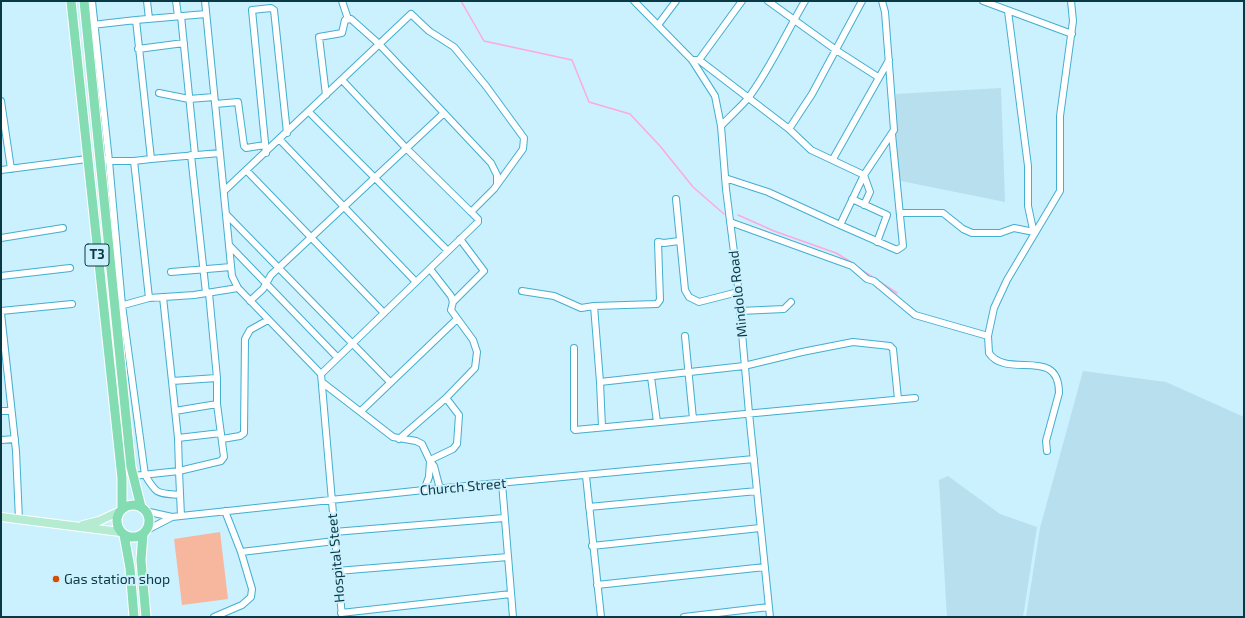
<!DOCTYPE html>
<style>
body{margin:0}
#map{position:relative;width:1245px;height:618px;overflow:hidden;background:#cbf0fe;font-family:"Exo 2",sans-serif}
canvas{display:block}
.frame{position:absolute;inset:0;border:2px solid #0a3946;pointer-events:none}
</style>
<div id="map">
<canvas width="1245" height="618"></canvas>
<div class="frame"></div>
</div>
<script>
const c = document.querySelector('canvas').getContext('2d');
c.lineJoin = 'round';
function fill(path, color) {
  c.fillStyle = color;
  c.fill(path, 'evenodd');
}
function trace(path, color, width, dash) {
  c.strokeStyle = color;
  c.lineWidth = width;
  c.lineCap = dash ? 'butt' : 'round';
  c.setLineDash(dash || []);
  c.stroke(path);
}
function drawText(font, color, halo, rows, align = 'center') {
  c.font = font + ' "Exo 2",sans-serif';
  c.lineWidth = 4;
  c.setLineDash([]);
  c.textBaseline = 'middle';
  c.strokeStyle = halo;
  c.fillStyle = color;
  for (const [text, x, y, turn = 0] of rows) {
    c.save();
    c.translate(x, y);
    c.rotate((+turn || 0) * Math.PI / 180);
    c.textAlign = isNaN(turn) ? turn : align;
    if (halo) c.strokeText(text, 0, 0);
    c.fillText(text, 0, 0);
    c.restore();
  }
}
fill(new Path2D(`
 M1001,88L1005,202L896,180V94Z
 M1083,371L1166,382L1244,417V617H1026L1040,528Z
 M948,476L1000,514L1037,527L1023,617H947L939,480Z`), '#b7dfee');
fill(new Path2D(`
 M220,532L228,599L182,605L174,539Z`), '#f7b69e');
trace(new Path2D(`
 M461,1L484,41L572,60L589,102L630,114L660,146L693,187L724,214
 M738,215L774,231L836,253L851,262
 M857,267L897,293`), '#fea9de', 1.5);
const minor = new Path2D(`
 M92,1L109,161H134
 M147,1L149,19
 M176,1L178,16
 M205,1L232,276L238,288L321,374L342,617
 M342,1L348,19
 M634,1L692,60L715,96L721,126L726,189L737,276L749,413L770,617
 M768,1L836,50L878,77
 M983,1L1072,34
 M1008,11L1028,166V206L1034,234
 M206,14L136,20L151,159L220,153
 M181,16L195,155
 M92,25L136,20
 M658,25L676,1
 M138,49L184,43
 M692,60H699L789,129L811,150L864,175L870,192L864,205
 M699,60L742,1
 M342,80L406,148L471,212
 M159,93L189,99L214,97
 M326,95L319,37L342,33L345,20L351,19L379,44L491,163L497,175V184
 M1,101L11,169
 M215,104L238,102L244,146L246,148L265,145
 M309,112L448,251
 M721,126C730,116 741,107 749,97C771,67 786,33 805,1
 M789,129L812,94L862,1
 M280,140L416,282
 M266,153L252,10L271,8L274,10L287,133
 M191,155L206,293
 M100,157L109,161L122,305L145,475C157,495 157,493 180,495
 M151,159L134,161L149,298L194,295L238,288
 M833,159L889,60
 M1,170L87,159
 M247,171L384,313
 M725,178L768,192L840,225L864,175L894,130L885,12L882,1
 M224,191L411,14L429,31L454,47L486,86L524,138L523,149L494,189L471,212L478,219V222L321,374
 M676,199L685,290L689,297L699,302L738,292
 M852,199L887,215L877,242
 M901,213H943L963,229L972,233H1000L1014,228L1034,232
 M226,214L390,382
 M730,222L852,266L867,279L874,281L915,315L988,336
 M840,225L897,250L903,246L892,134
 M1,238L63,228
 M229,245L337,357
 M171,272L231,267
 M1,276L70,268
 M522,291L554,296L581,308L594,306L600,382
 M163,297L178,438L179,471L221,461L224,457L217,404V378L209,293
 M250,301L263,289L271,275L444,113
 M453,302L484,271L460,239
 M120,306L149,298
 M594,306L657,304L660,300L658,242L664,243L679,241
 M1,311L72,304
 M740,311L784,309L791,302
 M1,313L16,451L19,520
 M685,336L693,419
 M574,348V429L575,430L915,398
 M651,377L657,422
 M172,381L217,378
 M323,383L393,437L416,441L422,444L430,461L429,477L424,490
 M1,411H11
 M175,411L217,404
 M361,411L457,319
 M602,427L600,382L744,366L802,352L853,342L890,346L893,349L898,399
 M178,438L221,433
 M222,439L240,436L244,433L245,339L250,330L268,320
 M399,439L446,398L475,368L477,352L473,340L451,310L453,302L451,296L430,269
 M1,440L15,439
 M1047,451L1046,441L1059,393C1059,345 1007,380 989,353L988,336L994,308L1007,280L1060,191V116L1073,21L1071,1
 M430,460L453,449L457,444L459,415L446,398
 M430,461L434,466L440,489
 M133,476L179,471L181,516
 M586,476L601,617
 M502,483L513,617
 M589,507L757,491
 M145,511L172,517
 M225,511L241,552
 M147,530L172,517L181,516L424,490L754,459
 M334,532L504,518
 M592,546L760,528
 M337,571L508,557
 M597,585L765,567
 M341,613L511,594
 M214,617L242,605L251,597L252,589L241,552L335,541
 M684,617L769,607`);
const major = new Path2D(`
 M1,517L120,532
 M83,525L99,521L118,512`);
const highway = new Path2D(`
 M71,1L122,478V508
 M84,1L131,467L141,507
 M117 521a16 16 0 1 1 32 0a16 16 0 1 1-32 0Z
 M143,534L141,560L146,617
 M124,535L130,568L134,617`);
trace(minor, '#43aecf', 8);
trace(major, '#fff', 10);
trace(highway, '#fff', 11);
trace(minor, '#fff', 6);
trace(major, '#b5ebd1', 8);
trace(highway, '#84ddb2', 9);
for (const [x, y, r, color] of [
 [56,579,4,"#d24e01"]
]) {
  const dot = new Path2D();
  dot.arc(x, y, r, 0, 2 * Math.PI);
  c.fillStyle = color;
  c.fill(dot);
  trace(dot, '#cbf0fe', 1.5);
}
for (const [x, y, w] of [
 [97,255,24]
]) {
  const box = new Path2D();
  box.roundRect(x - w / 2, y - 11, w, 22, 3);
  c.fillStyle = '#cbf0fe';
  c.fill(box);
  trace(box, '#0a3946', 1);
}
drawText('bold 13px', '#0a3946', null, [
 ["T3",97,255]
]);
drawText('14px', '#0a3946', '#cbf0fe', [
 ["Mindolo Road",738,294,-96],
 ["Church Street",463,487,-5],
 ["Hospital Steet",336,558,-95]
]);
drawText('14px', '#0a3946', '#cbf0fe', [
 ["Gas station shop",64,579]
], 'left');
</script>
